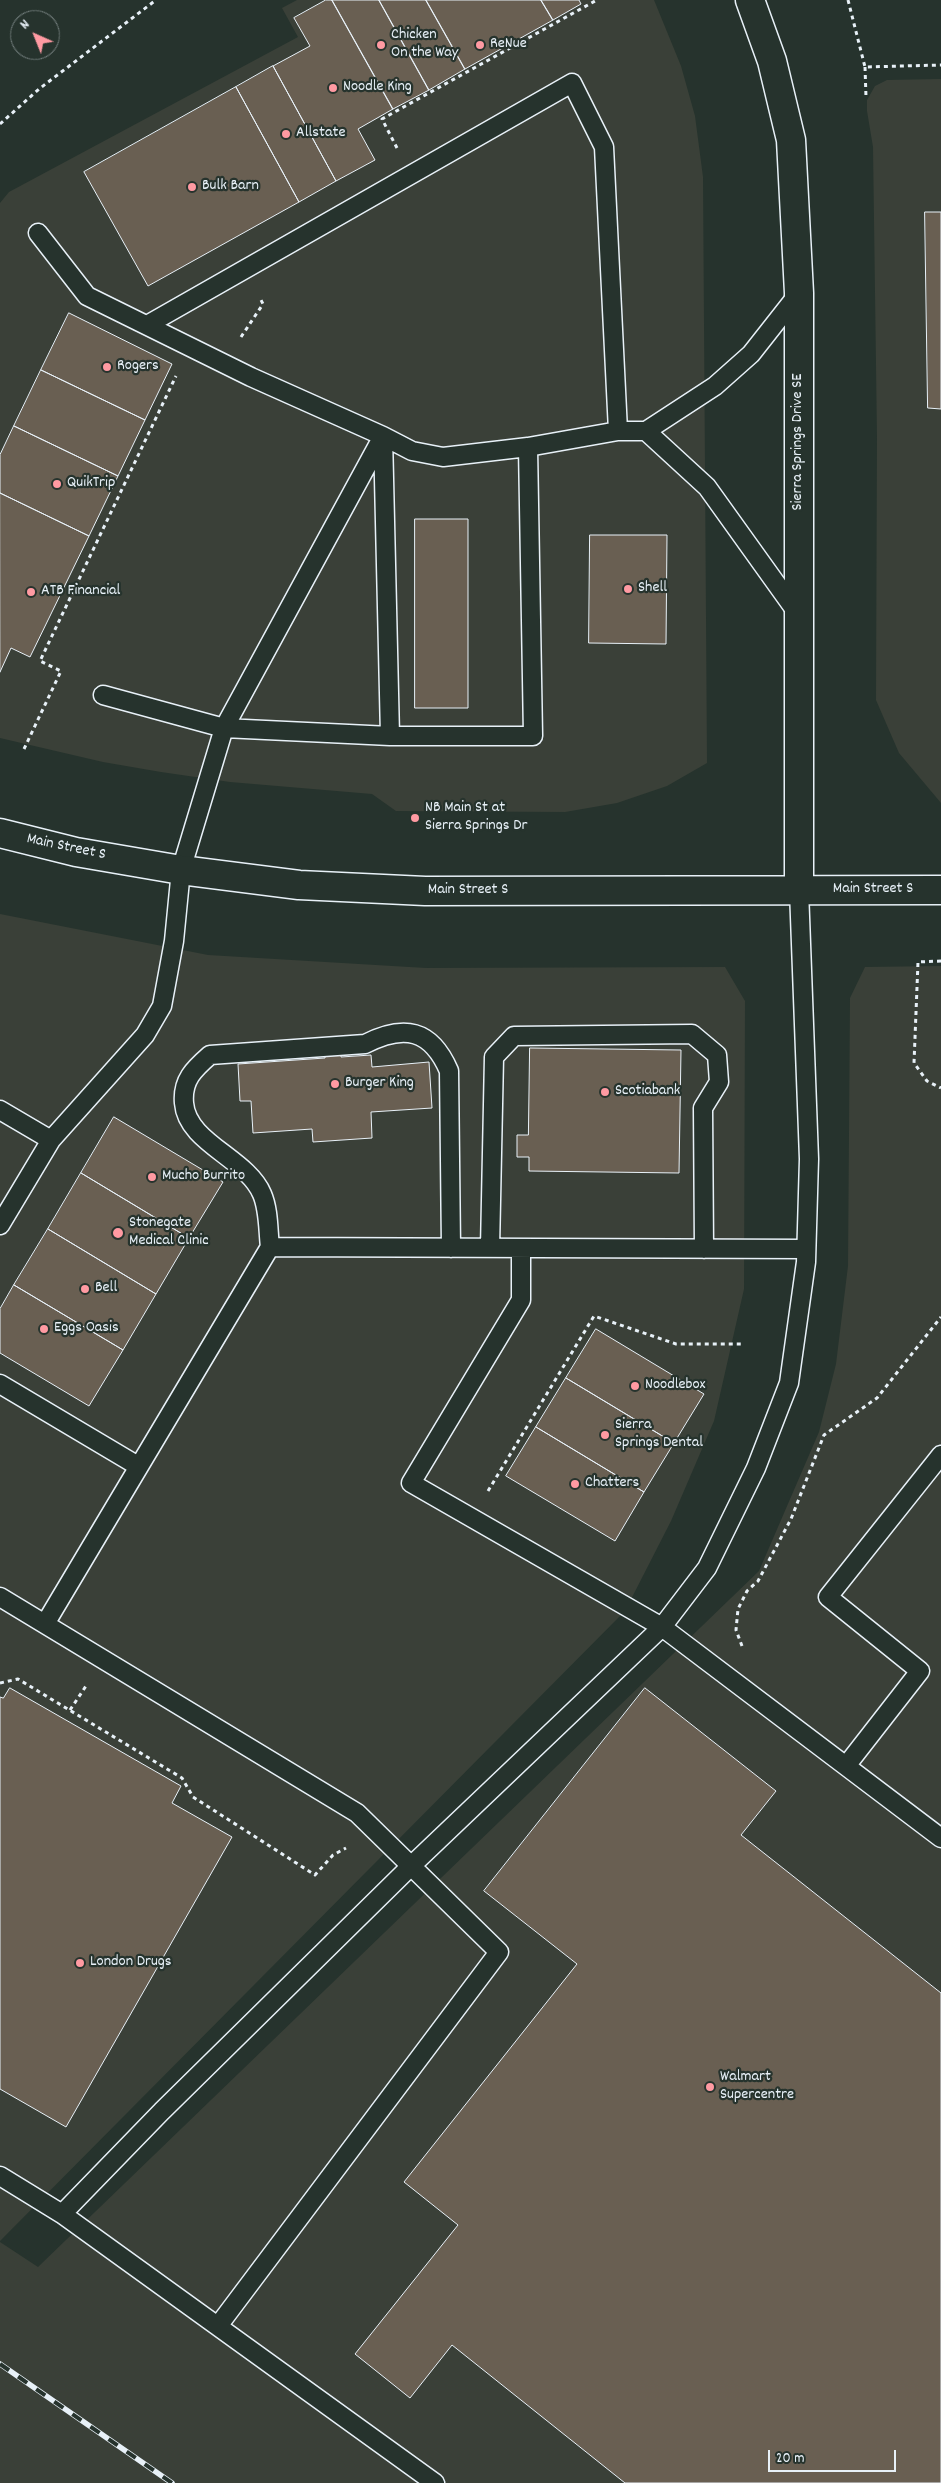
<!DOCTYPE html>
<style>
body{margin:0}
#map{position:relative;width:941px;height:2483px;overflow:hidden;background:#26332d;font-family:Dekko,sans-serif}
canvas{display:block}
.north{position:absolute;left:10px;top:10px;width:50px;height:50px;box-sizing:border-box;background:#26332d;border:1px solid #747f7e;border-radius:50%;rotate:316deg;font-size:14px;font-weight:700;line-height:20px;text-align:center;color:#e8f1f8}
.north::after{content:'';display:block;margin:auto;width:18px;height:22px;background:#ff9aa2;clip-path:polygon(50% 0,100% 100%,50% 72%,0 100%)}
.scale{position:absolute;left:768px;top:2450px;width:128px;height:22px;box-sizing:border-box;border:2px solid #e8f1f8;border-top:0;padding-left:6px;font-size:15px;line-height:18px;white-space:nowrap;color:#e8f1f8;-webkit-text-stroke:4px #26332d;paint-order:stroke}
</style>
<div id="map">
<canvas width="941" height="2483"></canvas>
<div class="north">N</div>
<div class="scale">20 m</div>
</div>
<script>
const c = document.querySelector('canvas').getContext('2d');
c.lineJoin = 'round';
function fill(path, color) {
  c.fillStyle = color;
  c.fill(path, 'evenodd');
}
function trace(path, color, width, dash) {
  c.strokeStyle = color;
  c.lineWidth = width;
  c.lineCap = dash ? 'butt' : 'round';
  c.setLineDash(dash || []);
  c.stroke(path);
}
function drawText(font, color, halo, rows, align = 'center') {
  c.font = font + ' Dekko,sans-serif';
  c.lineWidth = 4.5;
  c.setLineDash([]);
  c.textBaseline = 'middle';
  c.strokeStyle = halo;
  c.fillStyle = color;
  for (const [text, x, y, turn = 0] of rows) {
    c.save();
    c.translate(x, y);
    c.rotate((+turn || 0) * Math.PI / 180);
    c.textAlign = isNaN(turn) ? turn : align;
    if (halo) c.strokeText(text, 0, 0);
    c.fillText(text, 0, 0);
    c.restore();
  }
}
fill(new Path2D(`
 M297,0H654L681,66L695,116L703,177L707,763L667,786L617,803L565,812L396,811L372,794L230,782L161,772L103,762L0,738V203L9,192L298,37L282,8Z
 M941,79V803L899,753L876,700L877,437L873,147L867,111V100L875,86L887,80Z
 M0,914L208,955L426,968L725,967L745,1001L744,1289L714,1421L671,1521L625,1611L0,2241Z
 M941,966V2483H0V2242L38,2267L759,1571L819,1432L836,1364L848,1266L850,998L865,967Z`), '#3a4038');
const building = new Path2D(`
 M326,0H332L393,109L358,129L375,160L336,181L273,66L310,46L294,18Z
 M332,0H379L429,90L393,109Z
 M379,0H426L465,69L429,90Z
 M426,0H541L553,20L465,69Z
 M541,0H579L581,4L553,20Z
 M273,66L336,181L299,202L236,87Z
 M236,87L299,202L148,286L84,172Z
 M925,212H941V409L928,408Z
 M69,313L172,364L145,420L41,370Z
 M41,370L145,420L118,476L14,426Z
 M14,426L118,476L89,536L0,493V455Z
 M0,493L89,536L30,657L11,648L0,672Z
 M415,519H468V708H415Z
 M590,535H667L666,644L589,643Z
 M530,1048L681,1050L679,1173L529,1171V1157H517V1135H528Z
 M341,1052V1057L371,1055L372,1067L429,1062L432,1108L371,1112L372,1138L313,1142L312,1129L253,1133L251,1101H240L238,1064L325,1058V1053Z
 M114,1117L223,1182L189,1238L81,1173Z
 M81,1173L189,1238L156,1294L48,1229Z
 M48,1229L156,1294L123,1350L14,1285Z
 M14,1285L123,1350L89,1406L0,1353V1309Z
 M596,1329L704,1394L674,1443L566,1378Z
 M566,1378L674,1443L644,1492L536,1427Z
 M536,1427L644,1492L615,1541L506,1476Z
 M10,1688L181,1786L172,1803L232,1837L66,2127L0,2089V1697L3,1698Z
 M645,1688L776,1791L741,1835L941,1993V2483H625L452,2345L410,2398L355,2354L458,2225L404,2182L577,1964L484,1891Z`);
fill(building, '#695f52');
trace(building, '#e8f1f8', 1);
const lane = new Path2D(`
 M38,233L87,296L251,377L383,436L390,736
 M147,325L572,83L604,147L618,431
 M646,431L707,487L798,614
 M103,695L224,728L390,736H533L528,447
 M0,1110L51,1140
 M0,1225L51,1140L145,1035L162,1006L174,941L181,870L224,728L383,436L412,451L443,457L528,447L618,431H646L715,386L751,354L799,293
 M270,1247L806,1249
 M490,1248L494,1057L514,1036L692,1034L717,1055L719,1082L703,1108L704,1249
 M521,1248V1300L411,1483L662,1627L941,1838
 M0,1384L138,1466
 M0,1597L357,1813L499,1952L218,2326
 M45,1624L270,1247C268,1231 269,1210 262,1194C247,1158 187,1143 184,1103C182,1080 194,1069 210,1055L365,1044C404,1024 431,1029 449,1071L451,1248
 M846,1766L920,1671L828,1597L941,1455
 M0,2176L62,2214L435,2483
 M62,2214L162,2111L411,1866L662,1627L707,1568L756,1468L789,1383L806,1262L809,1159L799,890`);
const secondary = new Path2D(`
 M750,0L772,61L791,140L799,293V890
 M0,833L76,852L181,870L299,885L425,891L941,890`);
trace(lane, '#e8f1f8', 21);
trace(secondary, '#e8f1f8', 31);
trace(new Path2D(`
 M848,0L865,67L941,65
 M865,67L866,97
 M0,124L39,89L156,0
 M397,148L382,119L595,1
 M241,337L263,304L260,298
 M24,749L61,671L40,661L176,376
 M941,961L918,962L914,1063L927,1081L941,1088
 M488,1491L594,1316L676,1344H743
 M742,1646L736,1630L738,1609L747,1591L758,1581L791,1519L824,1435L877,1398L941,1317
 M0,1683L18,1679L182,1778L193,1797L315,1875L333,1855L346,1848
 M70,1710L86,1686`), '#e8f1f8', 3, [4, 4]);
trace(lane, '#26332d', 18);
trace(secondary, '#26332d', 28);
const rail = new Path2D(`
 M0,2364L172,2483`);
trace(rail, '#e8f1f8', 5.5);
trace(rail, '#26332d', 4, [11]);
for (const [x, y, r, color] of [
 [381,45,5,"#ff9aa2"],
 [480,45,5,"#ff9aa2"],
 [333,88,5,"#ff9aa2"],
 [286,134,5,"#ff9aa2"],
 [192,187,5,"#ff9aa2"],
 [107,367,5,"#ff9aa2"],
 [57,484,5,"#ff9aa2"],
 [628,589,5,"#ff9aa2"],
 [31,592,5,"#ff9aa2"],
 [415,818,5,"#ff9aa2"],
 [335,1084,5,"#ff9aa2"],
 [605,1092,5,"#ff9aa2"],
 [152,1177,5,"#ff9aa2"],
 [118,1233,6,"#ff9aa2"],
 [85,1289,5,"#ff9aa2"],
 [44,1329,5,"#ff9aa2"],
 [635,1386,5,"#ff9aa2"],
 [605,1435,5,"#ff9aa2"],
 [575,1484,5,"#ff9aa2"],
 [80,1963,5,"#ff9aa2"],
 [710,2087,5,"#ff9aa2"]
]) {
  const dot = new Path2D();
  dot.arc(x, y, r, 0, 2 * Math.PI);
  c.fillStyle = color;
  c.fill(dot);
  trace(dot, '#26332d', 2);
}
drawText('16px', '#e8f1f8', '#26332d', [
 ["Chicken",391,36],
 ["On the Way",391,54],
 ["ReNue",490,45],
 ["Noodle King",343,88],
 ["Allstate",296,134],
 ["Bulk Barn",202,187],
 ["Rogers",117,367],
 ["QuikTrip",67,484],
 ["Shell",638,589],
 ["ATB Financial",41,592],
 ["NB Main St at",425,809],
 ["Sierra Springs Dr",425,827],
 ["Burger King",345,1084],
 ["Scotiabank",615,1092],
 ["Mucho Burrito",162,1177],
 ["Stonegate",129,1224],
 ["Medical Clinic",129,1242],
 ["Bell",95,1289],
 ["Eggs Oasis",54,1329],
 ["Noodlebox",645,1386],
 ["Sierra",615,1426],
 ["Springs Dental",615,1444],
 ["Chatters",585,1484],
 ["London Drugs",90,1963],
 ["Walmart",720,2078],
 ["Supercentre",720,2096]
], 'left');
drawText('16px', '#e8f1f8', '#26332d', [
 ["Sierra Springs Drive SE",799,442,-90],
 ["Main Street S",66,848,12],
 ["Main Street S",873,890],
 ["Main Street S",468,891]
]);
</script>
